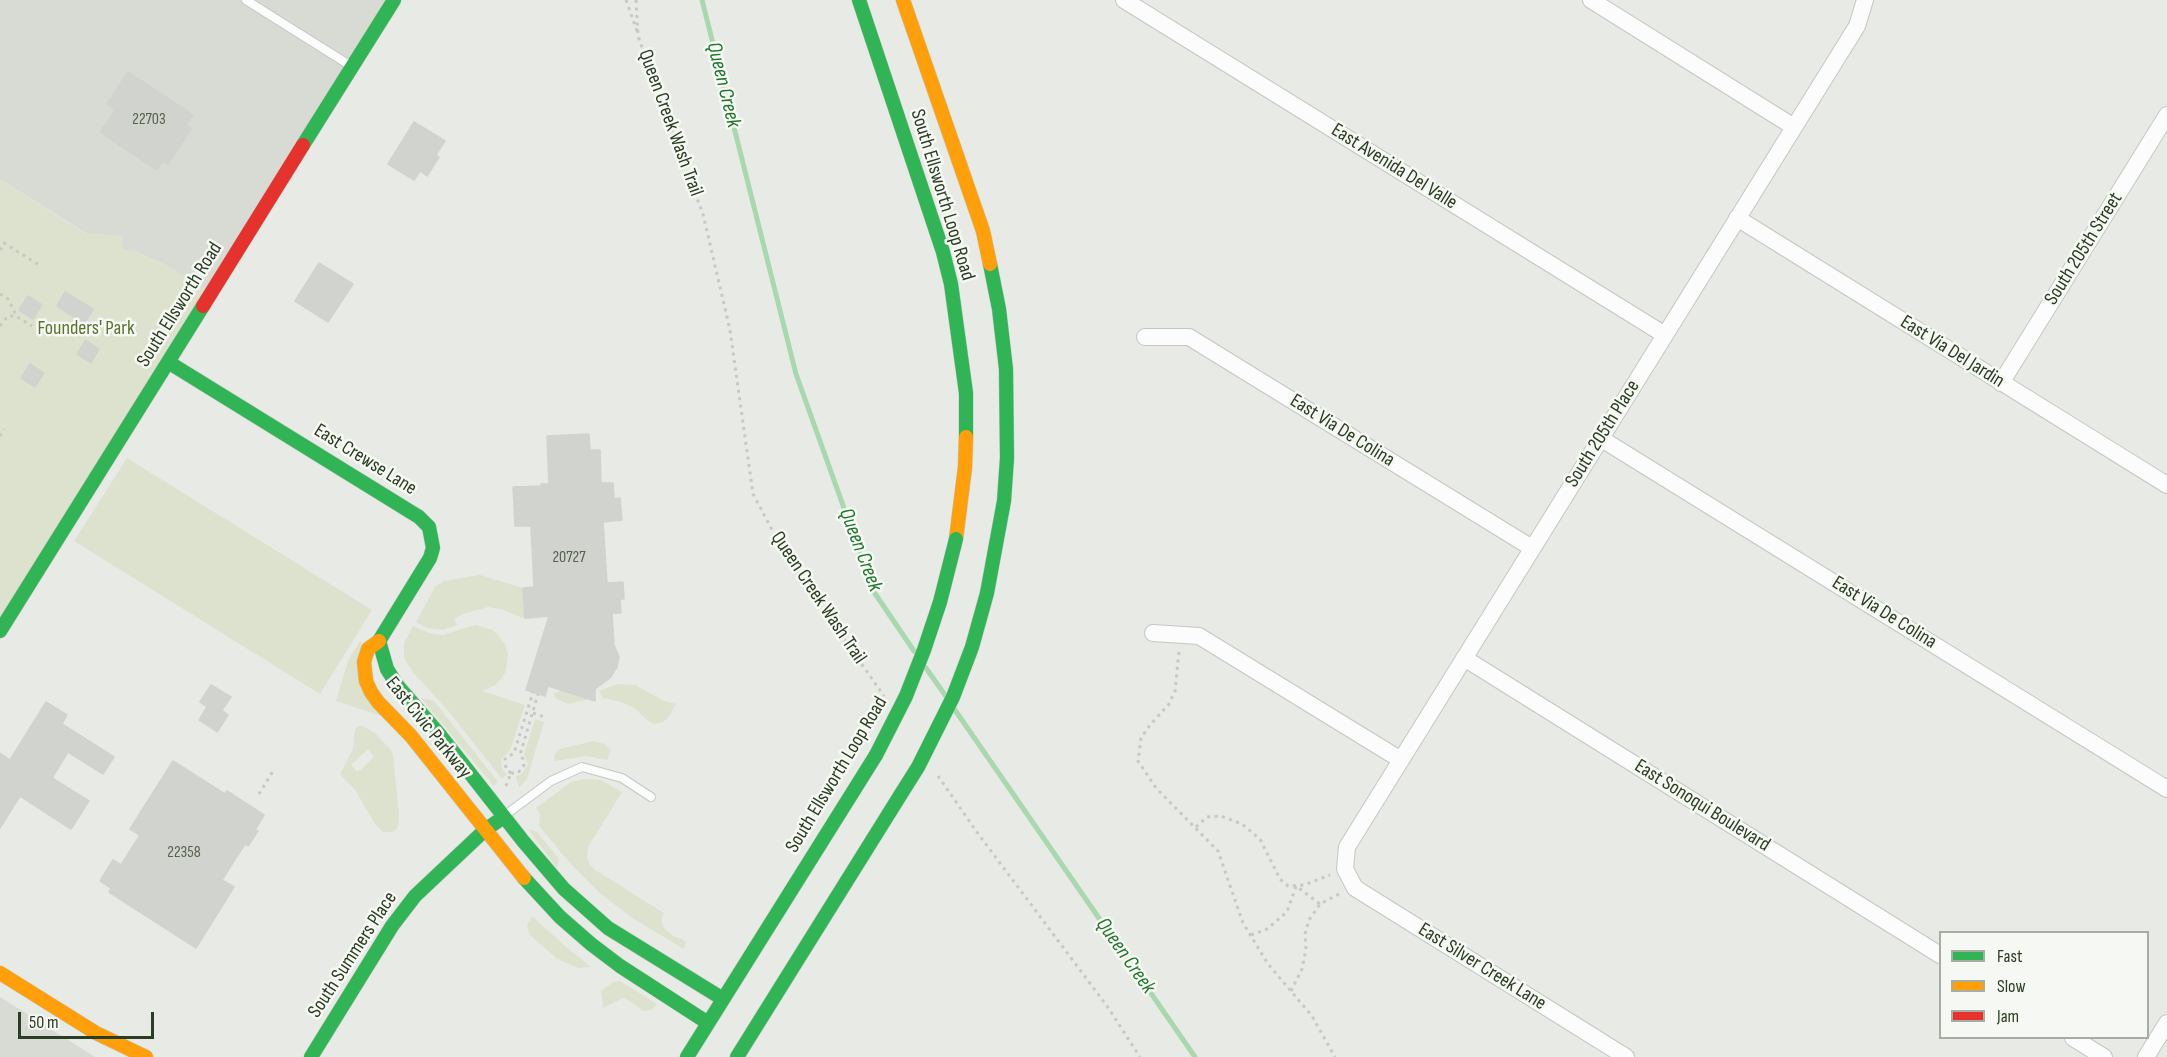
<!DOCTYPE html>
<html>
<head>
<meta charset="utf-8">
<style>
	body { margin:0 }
	#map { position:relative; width:2167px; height:1057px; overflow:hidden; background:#e7eae5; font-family:"Sofia Sans Condensed",sans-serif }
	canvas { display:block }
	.legend { position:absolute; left:1939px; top:931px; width:210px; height:108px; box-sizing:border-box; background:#f6f9f3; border:2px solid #a5aea0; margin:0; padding:8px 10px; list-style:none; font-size:18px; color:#2b3d23 }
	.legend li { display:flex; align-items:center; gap:12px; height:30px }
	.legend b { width:30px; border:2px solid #a5aea0 }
	.scale { position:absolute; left:18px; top:1012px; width:136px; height:27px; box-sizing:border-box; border:3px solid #2b3d23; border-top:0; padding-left:8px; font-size:18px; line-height:21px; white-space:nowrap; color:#2b3d23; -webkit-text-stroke:4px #f6f9f3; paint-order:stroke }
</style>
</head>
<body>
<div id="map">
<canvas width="2167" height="1057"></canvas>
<ul class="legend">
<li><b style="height:8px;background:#30b455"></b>Fast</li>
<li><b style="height:8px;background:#ff9f0a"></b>Slow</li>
<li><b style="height:8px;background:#e5322d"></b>Jam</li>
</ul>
<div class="scale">50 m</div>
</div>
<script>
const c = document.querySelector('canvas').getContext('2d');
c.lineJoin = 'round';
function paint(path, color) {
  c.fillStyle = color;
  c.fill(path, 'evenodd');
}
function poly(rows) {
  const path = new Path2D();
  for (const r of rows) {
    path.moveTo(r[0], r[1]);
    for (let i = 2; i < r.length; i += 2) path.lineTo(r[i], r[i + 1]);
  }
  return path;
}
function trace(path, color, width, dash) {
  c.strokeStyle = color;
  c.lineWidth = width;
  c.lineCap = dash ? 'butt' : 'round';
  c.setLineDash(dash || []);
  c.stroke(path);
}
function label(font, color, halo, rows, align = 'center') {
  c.font = font + ' "Sofia Sans Condensed",sans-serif';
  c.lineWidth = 5;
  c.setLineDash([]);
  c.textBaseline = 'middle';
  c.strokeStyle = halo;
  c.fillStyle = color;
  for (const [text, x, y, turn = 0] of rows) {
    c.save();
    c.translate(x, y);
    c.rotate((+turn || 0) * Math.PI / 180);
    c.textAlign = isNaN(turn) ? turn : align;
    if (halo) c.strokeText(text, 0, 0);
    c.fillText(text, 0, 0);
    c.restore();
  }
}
const built = poly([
	[0,0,394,0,211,293,162,263,134,251,122,250,86,233,0,179],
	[0,997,95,1057,0,1057]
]);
const green = poly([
	[0,179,85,233,123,236,122,250,134,251,162,263,211,293,0,632],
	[127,458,372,610,320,694,74,541],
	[480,575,523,588,525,617,543,618,525,619,504,610,488,607,463,614,454,619,457,625,443,630,427,628,416,622,435,587,444,581],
	[475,625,493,630,505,644,508,653,506,671,501,679,495,685,482,691,525,705,510,750,501,759,502,769,507,774,502,779,450,713,413,672,404,658,404,643,413,626,429,633,443,635],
	[360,641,361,641,381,716,336,701,348,661],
	[617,684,635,685,664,701,676,704,667,719,663,722,654,724,647,720,633,707,618,701,603,698,599,691],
	[561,690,590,699,568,704,557,699,553,694],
	[421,698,434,701,498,782,494,786],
	[535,719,544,722,527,779,519,788,516,776,522,774,526,768,528,764,524,755],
	[358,726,363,726,376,734,391,750,393,755,399,815,398,827,393,832,383,832,375,824,355,790,340,774,353,749,355,730],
	[368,749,374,757,358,772,351,765],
	[594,741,604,744,611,750,607,760,587,756,555,761,554,756,559,749],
	[584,779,601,780,622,792,588,847,587,858,590,864,595,870,664,913,661,920,664,928,673,936,686,941,684,949,634,919,602,895,570,863,539,826,540,814,536,808,571,782],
	[528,829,537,832,559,859,557,868],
	[532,916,564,945,591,967,578,968,557,959,530,935,527,925],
	[620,981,657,1004,651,1010,643,1011,631,1002,623,998,603,1008,601,991,613,982]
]);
const stream = poly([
	[702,0,796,374,874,592,914,651],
	[926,668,945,695],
	[955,710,1195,1057]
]);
const building = poly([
	[128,72,193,115,186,125,191,129,168,164,163,161,157,170,100,132,115,110,107,104,128,72],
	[414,122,445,141,436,155,439,157,427,176,420,171,414,180,388,164,414,122],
	[319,263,353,284,328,322,295,301,319,263],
	[65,292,93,309,84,324,57,306,65,292],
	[28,296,42,305,33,319,19,310,28,296],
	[86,340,99,349,91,363,77,354,86,340],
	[30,364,44,373,35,387,21,378,30,364],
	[589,434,590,450,600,450,601,483,613,483,614,499,620,498,622,520,603,522,607,583,623,582,624,599,620,599,621,613,612,613,614,645,619,657,617,667,610,678,595,689,595,701,548,686,545,696,526,690,549,616,525,618,523,588,534,587,531,526,515,526,513,487,541,486,541,484,549,484,547,436,589,434],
	[211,685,231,697,222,710,228,715,217,732,199,720,207,707,200,702,211,685],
	[46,702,67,715,62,724,114,757,103,774,68,752,52,778,89,801,71,829,20,796,0,828,0,753,10,760,46,702],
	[173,761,225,794,227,791,264,815,255,830,258,831,248,846,245,844,222,880,234,887,196,948,109,892,111,888,100,881,113,860,121,865,140,835,130,829,173,761]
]);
const path = poly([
	[626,0,637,31],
	[636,0,638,36,669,125,703,214,730,330,753,494,786,556,884,696],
	[0,250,4,243,39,265],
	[0,294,8,299,17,317,32,326],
	[0,326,8,316,16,316],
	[0,436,4,429],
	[1179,652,1175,691,1169,704,1150,725,1141,738,1138,761,1156,788,1218,851,1243,923,1268,964,1312,1016,1335,1057],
	[533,713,545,717],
	[511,773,518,773,524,765,523,759,520,755,538,694],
	[511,773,506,769,505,759,514,753,533,692],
	[938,776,979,835,1107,1006,1140,1057],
	[506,786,511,773],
	[259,794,273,771],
	[1196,827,1207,817,1221,816,1242,824,1260,839,1280,879,1288,886,1304,885,1330,875],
	[1251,935,1267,929,1287,912,1296,886,1320,904],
	[1291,991,1302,969,1306,949,1305,934,1309,920,1320,904,1339,894]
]);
const lane = poly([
	[246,0,351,66],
	[504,816,551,781,582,767,622,778,651,797]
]);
const street = poly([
	[1124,0,1665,335],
	[1591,0,1794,127],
	[1737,218,2167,485],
	[1145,337,1189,337,1532,548],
	[2001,383,2167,115],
	[1600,438,2167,789],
	[1153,633,1199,636,1401,760],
	[1464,658,1940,955],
	[2073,1038,2104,1057],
	[1626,1057,1355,888,1345,869,1347,847,1857,26,1865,0],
	[2146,1057,2167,1023]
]);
const fast = poly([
	[859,0,943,252,951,284,966,393,966,437],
	[303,145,394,0],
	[168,362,419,517,429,527,433,548,430,558,379,641],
	[987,593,1004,501,1007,458,1006,369,999,309,990,264],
	[0,631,203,306],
	[379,641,387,669,397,685,440,735,523,841,564,889,608,928,723,999],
	[524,878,560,917,591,944,620,966,708,1023],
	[311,1057,392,926,415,896,485,830,498,821],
	[687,1057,876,755],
	[737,1057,901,794]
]);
const slow = poly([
	[903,0,983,231,990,264],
	[956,539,965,467,966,437],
	[379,641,368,649,364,662,366,681,371,692,378,702,411,736,524,878],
	[0,973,96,1033,146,1057]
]);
const jam = poly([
	[203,306,303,145]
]);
const fastBridge = poly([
	[876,755,906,696,924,650,940,602,956,539],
	[901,794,918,767,953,697,972,647,987,593]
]);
const numberNames = [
	["22703",149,120],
	["20727",569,558],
	["22358",184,853]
];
const streetNames = [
	["Queen Creek Wash Trail",670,123,70],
	["East Avenida Del Valle",1394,167,32],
	["South Ellsworth Loop Road",942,195,73],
	["South 205th Street",2084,249,-58],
	["South Ellsworth Road",180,305,-58],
	["East Via Del Jardin",1952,352,32],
	["East Via De Colina",1342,431,32],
	["South 205th Place",1603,434,-58],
	["East Crewse Lane",365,460,32],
	["Queen Creek Wash Trail",818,598,56],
	["East Via De Colina",1884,613,32],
	["East Civic Parkway",428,728,51],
	["South Ellsworth Loop Road",837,775,-59],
	["East Sonoqui Boulevard",1702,806,32],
	["South Summers Place",353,955,-57],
	["East Silver Creek Lane",1482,967,32]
];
const parkNames = [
	["Founders' Park",86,329]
];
const waterNames = [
	["Queen Creek",723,85,76],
	["Queen Creek",860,550,69],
	["Queen Creek",1125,956,55]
];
paint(built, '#d7dbd3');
paint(green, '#dde2cf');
trace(stream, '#a9d7ae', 5);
paint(building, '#d0d3ce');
trace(building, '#d0d3ce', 1.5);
trace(lane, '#c4c7c2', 10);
trace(street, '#c4c7c2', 18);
trace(fast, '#c4c7c1', 15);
trace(slow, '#c4c7c1', 15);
trace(jam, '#c4c7c1', 15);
trace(path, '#c5cac2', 3, [3, 4.5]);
trace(lane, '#fbfcfb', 8);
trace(street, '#fbfcfb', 16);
trace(fast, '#30b455', 14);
trace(slow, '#ff9f0a', 14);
trace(jam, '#e5322d', 14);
trace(fastBridge, '#c0c6bd', 15, []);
trace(fastBridge, '#30b455', 14);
label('16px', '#55634e', null, numberNames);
label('20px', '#2b3d23', '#f6f9f3', streetNames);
label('20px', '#5a722f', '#f6f9f3', parkNames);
label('italic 21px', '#20762c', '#f6f9f3', waterNames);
</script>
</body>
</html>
